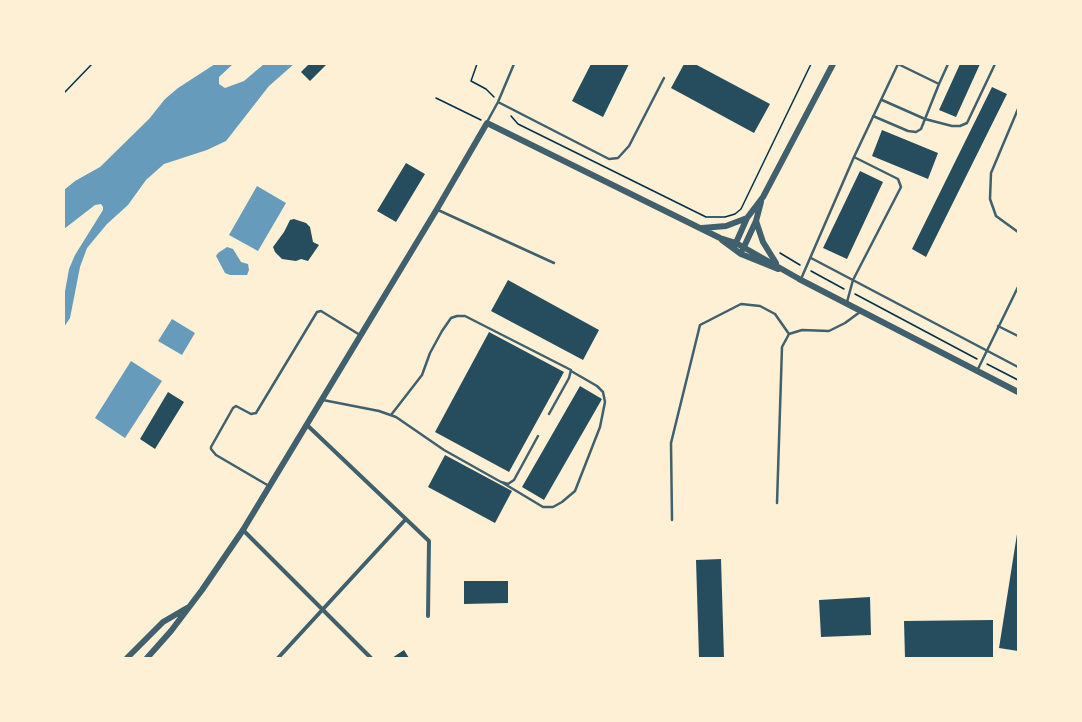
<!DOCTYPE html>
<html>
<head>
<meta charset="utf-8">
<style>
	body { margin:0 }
	#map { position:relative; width:1082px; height:722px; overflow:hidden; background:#fdf0d5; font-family:"Fira Sans Condensed",sans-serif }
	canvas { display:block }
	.frame { position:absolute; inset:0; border:65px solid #fdf0d5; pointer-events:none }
</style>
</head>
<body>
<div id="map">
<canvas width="1082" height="722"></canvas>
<div class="frame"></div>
</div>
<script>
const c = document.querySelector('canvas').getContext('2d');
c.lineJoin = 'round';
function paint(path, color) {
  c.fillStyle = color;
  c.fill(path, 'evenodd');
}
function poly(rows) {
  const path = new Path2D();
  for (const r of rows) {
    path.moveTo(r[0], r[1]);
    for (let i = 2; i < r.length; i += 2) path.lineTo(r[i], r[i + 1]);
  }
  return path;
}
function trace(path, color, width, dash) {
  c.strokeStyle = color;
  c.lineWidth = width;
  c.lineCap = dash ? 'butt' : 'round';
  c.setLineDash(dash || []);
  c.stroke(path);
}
const water = poly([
	[215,64,233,64,219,77,219,84,225,88,244,81,264,64,294,64,269,86,226,141,207,150,164,164,146,180,128,205,107,224,87,248,80,267,70,318,64,327,64,297,69,269,75,255,103,210,103,207,101,204,95,205,64,229,64,190,75,181,100,167,149,119,165,99,178,88],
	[257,186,286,203,258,251,229,235],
	[227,247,233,249,241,262,248,264,249,270,247,275,230,275,225,273,216,256,218,253],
	[172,319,195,333,182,355,158,341],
	[131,361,162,381,125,438,95,418]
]);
const building = poly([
	[309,64,327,64,310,81,301,72],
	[591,64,629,64,603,117,572,101],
	[684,64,695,64,770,104,754,133,671,88],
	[960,64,980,64,956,117,939,110],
	[992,87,1007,94,926,257,912,249],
	[882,130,938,153,928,179,872,156],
	[406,163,425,174,396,222,377,211],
	[860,171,883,182,847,259,823,248],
	[294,219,306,223,310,227,313,242,319,245,308,261,301,259,296,261,282,259,275,252,273,247,284,232,290,220],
	[508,280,599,330,583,360,491,311],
	[489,332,564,372,509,472,435,432],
	[580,386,602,399,544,500,522,487],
	[168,392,184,402,155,449,140,439],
	[445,455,512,491,495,523,428,487],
	[1017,534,1018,534,1018,651,999,648],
	[721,559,724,658,699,658,696,560],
	[464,581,508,581,508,603,464,604],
	[870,597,871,635,821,637,819,600],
	[993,620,993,658,905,658,904,621],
	[404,650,409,658,392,658]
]);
const path = poly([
	[477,64,471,81,486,89,494,97],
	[64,93,92,64],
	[436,98,481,120],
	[511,116,518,124,706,217,725,217,735,214,741,209,811,64],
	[780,253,800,265],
	[811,271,844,289],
	[855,294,977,359],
	[987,364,1018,380]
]);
const service = poly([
	[939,84,948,64],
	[882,100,925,119,952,126,960,126,967,123,995,64],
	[498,102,609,159,618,158,629,146,664,78],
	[1018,109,991,173,990,199,996,216,1018,232],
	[873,116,908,131,916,132,921,129,939,84,898,64],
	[487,122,498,102,514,64],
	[438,210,554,263],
	[811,258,1018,367],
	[801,279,854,157,898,64],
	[847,302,853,280,901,187,898,179,854,157],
	[998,326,1018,336],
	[977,371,1018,287],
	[323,400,379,411,396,417,444,450,501,482,508,484,514,480,538,436],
	[391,415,422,375,430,353,442,331,451,318,457,316,465,316,571,370,569,378,549,414],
	[503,483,543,507,553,507,562,502,575,491,600,427,605,402,603,392,597,386,571,371],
	[269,486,216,455,211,449,211,447,233,408,236,406,251,414,256,413,317,312,321,311,360,335],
	[777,503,782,347,789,334,802,330,829,331,845,323,860,312],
	[672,520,671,443,700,325,741,304,760,306,775,314,789,334]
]);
const minor = poly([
	[307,425,429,541,428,616],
	[243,530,371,658],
	[278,658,405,520]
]);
const tertiary = poly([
	[756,221,763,242,776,263],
	[702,228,726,226,747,218],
	[722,240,741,254,778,269],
	[735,245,747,218,763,197,833,64],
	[743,249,756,221,761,202],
	[799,279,1018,392],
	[127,658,163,622,187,608],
	[147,658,171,631,202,590,243,530,437,209,487,123,720,238,736,243,801,280]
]);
paint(water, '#669bbc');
paint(building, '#264d5e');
trace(path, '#003049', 1.5);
trace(service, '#3f606c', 2.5);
trace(minor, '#3f606c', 4);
trace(tertiary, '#3f606c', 6);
</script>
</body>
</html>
